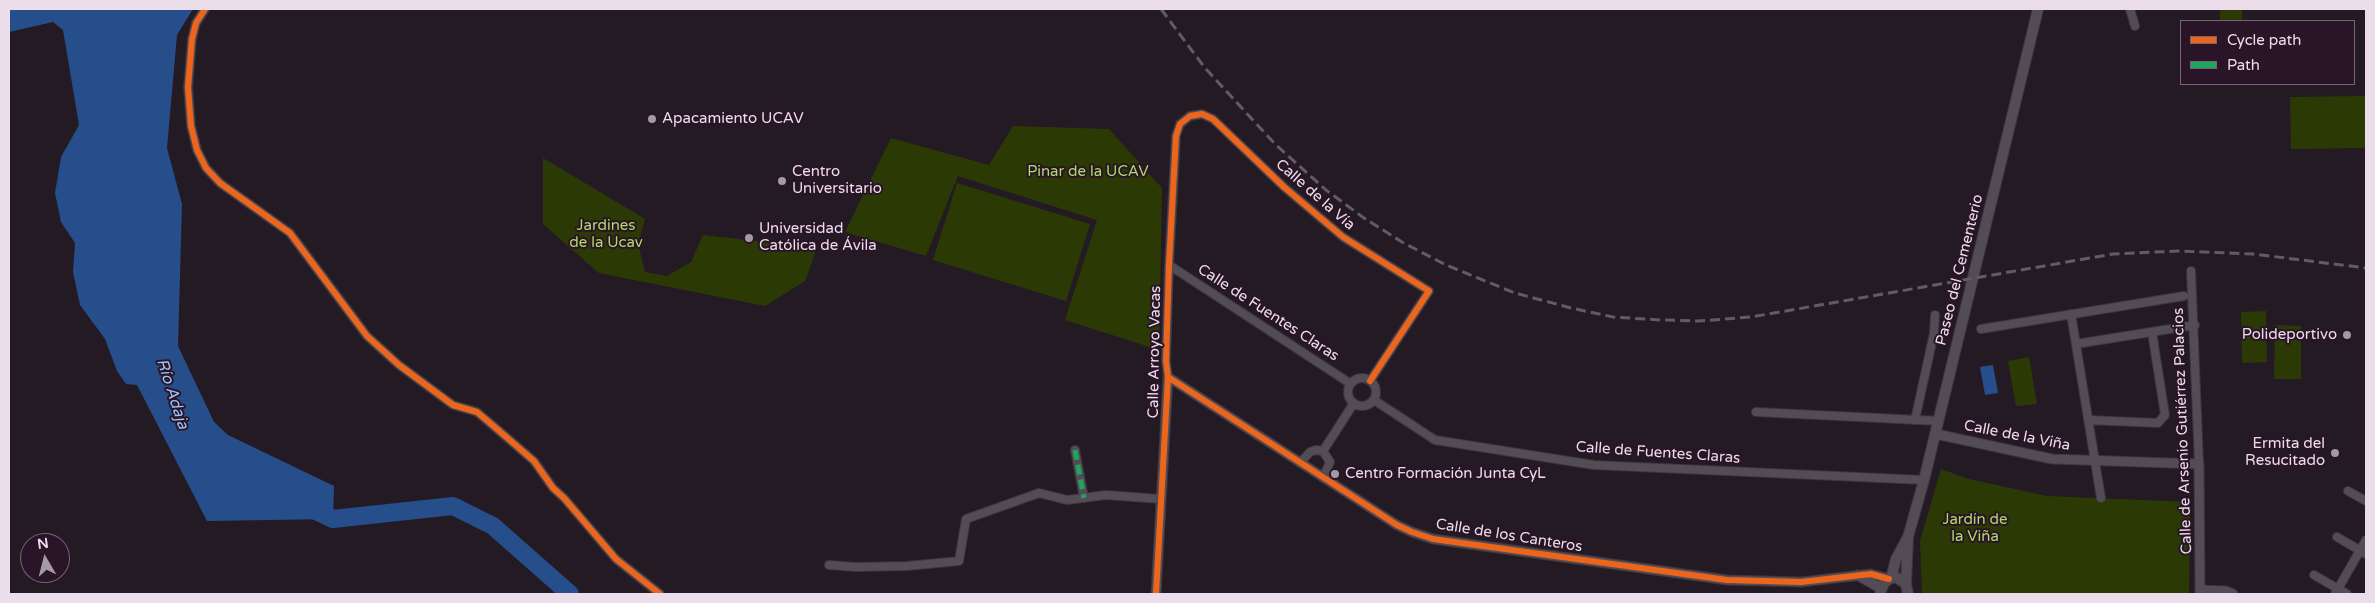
<!DOCTYPE html>
<html>
<head>
<meta charset="utf-8">
<style>
	body { margin:0 }
	#map { position:relative; width:2375px; height:603px; overflow:hidden; background:#241a24; font-family:"Varela Round",sans-serif }
	canvas { display:block }
	.frame { position:absolute; inset:0; border:10px solid #ebdde9; pointer-events:none }
	.legend { position:absolute; left:2180px; top:20px; width:175px; height:65px; box-sizing:border-box; background:#291527; border:1px solid #776575; margin:0; padding:6px 9px; list-style:none; font-size:15px; color:#ebdde9 }
	.legend li { display:flex; align-items:center; gap:10px; height:25px }
	.legend b { width:25px; border:1px solid #776575 }
	.north { position:absolute; left:20px; top:533px; width:50px; height:50px; box-sizing:border-box; background:#291527; border:1px solid #776575; border-radius:50%; rotate:352deg; font-size:14px; font-weight:700; line-height:20px; text-align:center; color:#ebdde9 }
	.north::after { content:''; display:block; margin:auto; width:18px; height:22px; background:#a599a4; clip-path:polygon(50% 0,100% 100%,50% 72%,0 100%) }
</style>
</head>
<body>
<div id="map">
<canvas width="2375" height="603"></canvas>
<div class="frame"></div>
<ul class="legend">
<li><b style="height:6px;background:#eb651d"></b>Cycle path</li>
<li><b style="height:6px;background:#20a55d"></b>Path</li>
</ul>
<div class="north">N</div>
</div>
<script>
const c = document.querySelector('canvas').getContext('2d');
c.lineJoin = 'round';
function paint(path, color) {
  c.fillStyle = color;
  c.fill(path, 'evenodd');
}
function poly(rows) {
  const path = new Path2D();
  for (const r of rows) {
    if (r.length === 3) {
      path.moveTo(r[0] + r[2], r[1]);
      path.arc(r[0], r[1], r[2], 0, 2 * Math.PI);
      continue;
    }
    path.moveTo(r[0], r[1]);
    for (let i = 2; i < r.length; i += 2) path.lineTo(r[i], r[i + 1]);
  }
  return path;
}
function trace(path, color, width, dash) {
  c.strokeStyle = color;
  c.lineWidth = width;
  c.lineCap = dash ? 'butt' : 'round';
  c.setLineDash(dash || []);
  c.stroke(path);
}
function label(font, color, halo, rows, align = 'center') {
  c.font = font + ' "Varela Round",sans-serif';
  c.lineWidth = 4;
  c.setLineDash([]);
  c.textBaseline = 'middle';
  c.strokeStyle = halo;
  c.fillStyle = color;
  for (const [text, x, y, turn = 0] of rows) {
    c.save();
    c.translate(x, y);
    c.rotate((+turn || 0) * Math.PI / 180);
    c.textAlign = isNaN(turn) ? turn : align;
    if (halo) c.strokeText(text, 0, 0);
    c.fillText(text, 0, 0);
    c.restore();
  }
}
const green = poly([
	[2220,9,2242,9,2242,21,2220,21],
	[2366,96,2366,148,2291,149,2290,97],
	[1013,126,1109,129,1162,188,1159,350,1065,320,1097,220,958,176,926,256,845,232,891,138,989,165],
	[543,158,645,219,638,244,645,272,667,276,691,262,703,235,817,248,805,281,765,306,599,273,543,224],
	[957,183,1090,224,1066,301,933,260],
	[2266,311,2267,362,2242,363,2241,312],
	[2275,325,2301,326,2301,379,2274,379],
	[2029,357,2037,404,2016,406,2008,361],
	[1941,469,1969,479,2047,496,2190,502,2189,594,1922,594,1920,541]
]);
const water = poly([
	[9,9,193,9,177,35,167,148,182,204,178,346,214,422,228,435,334,486,333,519,207,521,137,385,126,384,117,371,105,339,80,305,73,272,75,243,61,222,55,193,61,157,79,125,63,30,53,22,9,32],
	[1993,365,1998,393,1985,395,1980,367]
]);
const river = poly([
	[312,509,333,519,453,506,493,526,570,594]
]);
const minor = poly([
	[205,9,196,23,192,39,188,87,191,126,197,150,206,168,220,183,290,233,367,336,399,365,453,405,477,412,497,429,534,461,553,488,564,498,616,559,660,594],
	[2130,9,2135,26],
	[1169,265,1351,384],
	[2191,271,2199,464],
	[2071,314,2101,498],
	[1981,329,2184,296],
	[2076,344,2195,325],
	[1168,377,1166,361,1169,265,1176,136,1180,124,1190,116,1202,114,1213,119,1284,187,1343,237,1429,291,1370,381],
	[1362,392,14],
	[1374,400,1435,440,1594,465,1924,480],
	[1756,412,1939,421],
	[1915,420,1934,333,1935,315],
	[2088,420,2158,423,2165,415,2152,332],
	[1075,450,1084,498],
	[1323,451,1354,403],
	[1300,463,1310,452,1316,450,1323,451,1330,462,1323,478],
	[2348,491,2366,501],
	[2337,537,2366,554],
	[829,565,856,567,907,566,959,561,966,519,1039,493,1067,500,1106,495,1161,499],
	[2314,575,2347,594],
	[2335,594,2366,540]
]);
const tertiary = poly([
	[1936,434,2052,459,2199,464,2200,594],
	[1857,575,1880,588],
	[2200,590,2226,591,2233,594],
	[1156,594,1168,377,1397,525,1412,532,1433,539,1727,580,1801,582,1871,574,1889,579]
]);
const secondary = poly([
	[1891,578,1896,559,1908,537,1924,480,2038,9],
	[1906,584,1908,538],
	[1880,594,1884,583,1889,579,1896,577,1906,584,1908,594]
]);
const rail = poly([
	[1161,9,1205,68,1275,144,1326,190,1364,218,1402,242,1446,265,1515,293,1571,308,1613,317,1661,320,1699,321,1751,317,2113,254,2179,251,2253,254,2366,268]
]);
const quiet = poly([
	[1075,450,1084,498]
]);
const cycleway = poly([
	[205,9,196,23,192,39,188,87,191,126,197,150,206,168,220,183,290,233,367,336,399,365,453,405,477,412,497,429,534,461,553,488,564,498,616,559,660,594],
	[1168,377,1397,525,1412,532,1433,539,1727,580,1801,582,1871,574,1889,579],
	[1156,594,1168,377,1166,361,1169,265,1176,136,1180,124,1190,116,1202,114,1213,119,1284,187,1343,237,1429,291,1370,381]
]);
const markers = [
	[652,119,5,"#a599a4"],
	[782,181,5,"#a599a4"],
	[749,238,5,"#a599a4"],
	[2347,335,5,"#a599a4"],
	[2335,453,5,"#a599a4"],
	[1335,474,5,"#a599a4"]
];
const poiNames = [
	["Apacamiento UCAV",662,119],
	["Centro",792,172],
	["Universitario",792,189],
	["Universidad",759,229],
	["Católica de Ávila",759,246],
	["Polideportivo",2337,335,"right"],
	["Ermita del",2325,444,"right"],
	["Resucitado",2325,461,"right"],
	["Centro Formación Junta CyL",1345,474]
];
const parkNames = [
	["Pinar de la UCAV",1088,172],
	["Jardines",606,226],
	["de la Ucav",606,243],
	["Jardín de",1975,520],
	["la Viña",1975,537]
];
const streetNames = [
	["Calle de la Vía",1315,195,41],
	["Paseo del Cementerio",1960,270,-76],
	["Calle de Fuentes Claras",1268,313,33],
	["Calle Arroyo Vacas",1155,352,-89],
	["Calle de Arsenio Gutiérrez Palacios",2183,431,-92],
	["Calle de la Viña",2017,436,11],
	["Calle de Fuentes Claras",1658,453,4],
	["Calle de los Canteros",1509,536,9]
];
const waterNames = [
	["Río Adaja",172,394,72]
];
paint(green, '#2b3a05');
paint(water, '#264e8a');
trace(river, '#264e8a', 18);
trace(minor, '#3d353d', 10);
trace(tertiary, '#3d353d', 11);
trace(secondary, '#3d353d', 12);
trace(minor, '#544c54', 8);
trace(tertiary, '#544c54', 9);
trace(secondary, '#544c54', 10);
trace(rail, '#635b62', 3, [10, 5]);
trace(quiet, '#20a55d', 5, [10, 5]);
trace(cycleway, '#eb651d', 6);
for (const [x, y, r, color] of markers) {
  const dot = new Path2D();
  dot.arc(x, y, r, 0, 2 * Math.PI);
  c.fillStyle = color;
  c.fill(dot);
  trace(dot, '#291527', 2);
}
label('15px', '#ebdde9', '#291527', poiNames, 'left');
label('15px', '#b0d969', '#291527', parkNames);
label('15px', '#ebdde9', '#291527', streetNames);
label('italic 16px', '#9dc2fa', '#291527', waterNames);
</script>
</body>
</html>
